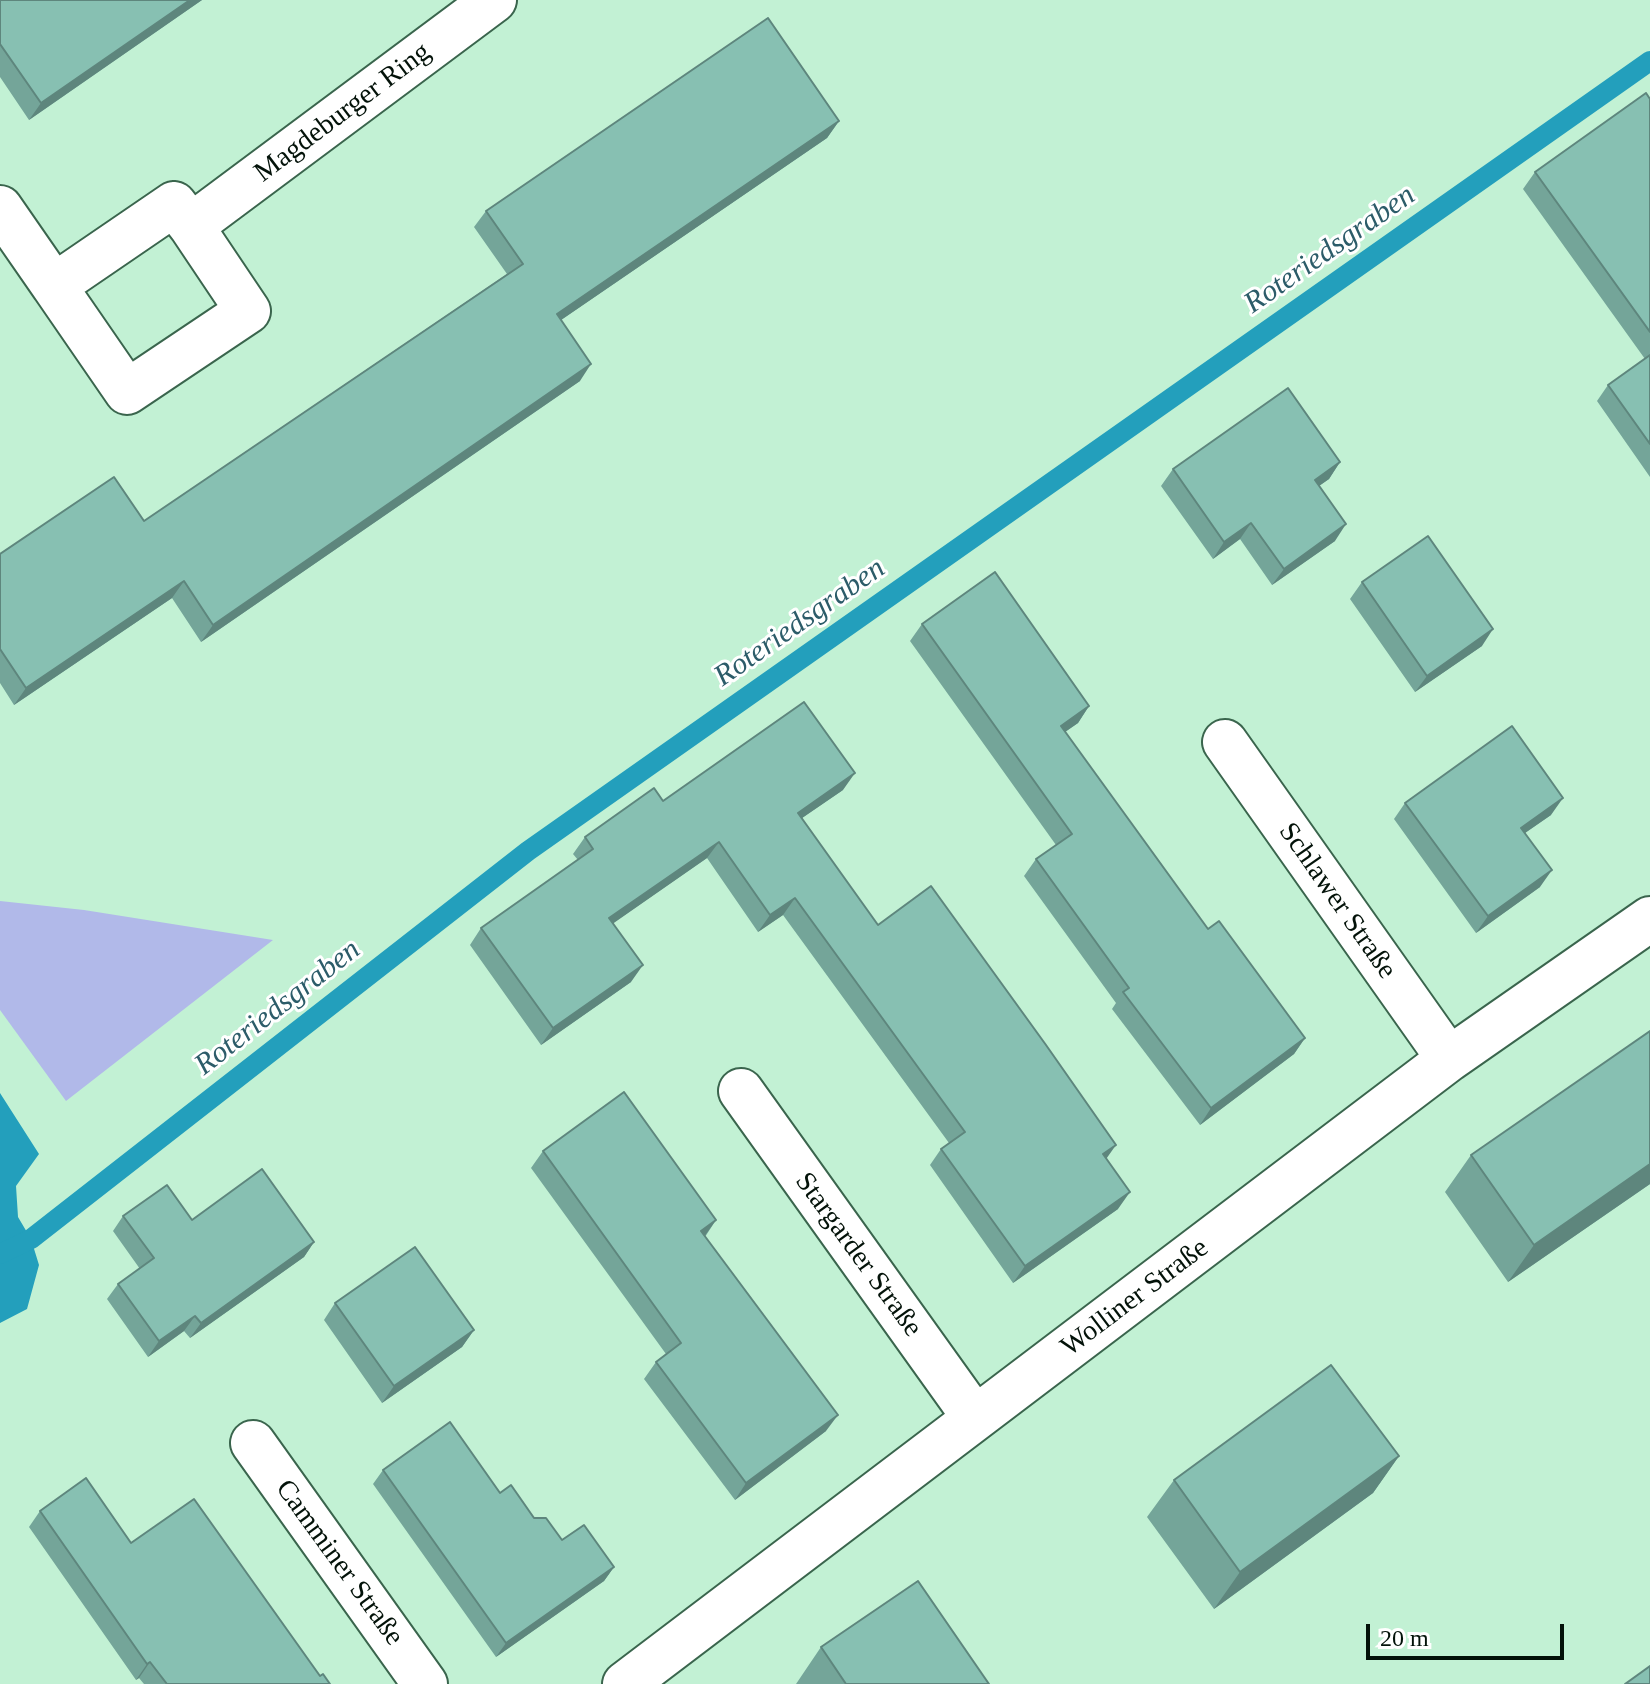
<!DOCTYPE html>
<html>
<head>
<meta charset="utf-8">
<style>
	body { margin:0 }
	#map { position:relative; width:1650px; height:1684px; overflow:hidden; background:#c2f1d4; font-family:Georgia,serif }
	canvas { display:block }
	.scale { position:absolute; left:1366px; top:1624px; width:198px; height:36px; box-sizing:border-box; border:4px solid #031209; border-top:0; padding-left:10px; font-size:24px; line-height:28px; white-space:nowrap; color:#031209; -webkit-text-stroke:6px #fff; paint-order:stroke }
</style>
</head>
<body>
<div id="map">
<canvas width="1650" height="1684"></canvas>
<div class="scale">20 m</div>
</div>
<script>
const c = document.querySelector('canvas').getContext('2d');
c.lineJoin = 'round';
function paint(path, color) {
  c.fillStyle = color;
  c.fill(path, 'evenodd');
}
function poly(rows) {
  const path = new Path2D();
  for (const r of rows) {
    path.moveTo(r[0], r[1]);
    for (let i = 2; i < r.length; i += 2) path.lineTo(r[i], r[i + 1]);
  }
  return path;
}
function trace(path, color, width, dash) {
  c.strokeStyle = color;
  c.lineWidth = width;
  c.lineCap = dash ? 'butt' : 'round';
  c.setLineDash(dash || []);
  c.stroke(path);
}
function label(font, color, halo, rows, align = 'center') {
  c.font = font + ' Georgia,serif';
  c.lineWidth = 6;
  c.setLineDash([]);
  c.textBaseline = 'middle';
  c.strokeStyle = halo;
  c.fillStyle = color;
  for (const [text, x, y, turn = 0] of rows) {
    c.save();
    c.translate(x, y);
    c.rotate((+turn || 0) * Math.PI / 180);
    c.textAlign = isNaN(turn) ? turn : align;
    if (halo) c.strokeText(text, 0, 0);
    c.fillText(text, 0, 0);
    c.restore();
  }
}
const green = poly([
	[0,901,84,910,273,940,66,1101,0,1010]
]);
const water = poly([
	[0,1093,39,1154,16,1186,18,1217,31,1239,39,1265,27,1309,0,1323]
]);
const stream = poly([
	[0,1254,31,1239,528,851,1650,61]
]);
const minor = poly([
	[174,204,191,226,248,311,127,392,54,286,174,204],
	[0,208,54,286],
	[191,226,494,0],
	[1225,742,1449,1059],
	[741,1091,975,1418],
	[253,1443,425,1684],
	[625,1684,1449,1059,1650,919]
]);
const wall = poly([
	[0,0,202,0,29,120,0,77],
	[1650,99,1650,477,1597,401,1608,385,1645,359,1523,189,1535,172],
	[839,121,827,138,561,320,580,381,201,642,172,598,14,705,0,683,0,554,144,521,507,274,474,227,486,211],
	[1340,462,1329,479,1319,486,1335,541,1272,585,1240,539,1213,559,1161,486,1173,469],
	[1362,582,1482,646,1415,692,1350,599],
	[922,624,1089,706,1078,723,1065,732,1208,929,1305,1038,1294,1054,1200,1125,1112,1009,1116,1003,1024,876,1036,859,1056,845,910,641],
	[843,790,802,818,878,925,1106,1159,1118,1209,1013,1283,930,1165,941,1149,949,1143,783,915,758,932,707,858,613,923,631,982,541,1045,470,945,481,928,578,860,573,854,585,837],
	[1405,803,1551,815,1525,833,1540,887,1476,933,1394,819],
	[1650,1031,1650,1184,1508,1282,1445,1192,1471,1155],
	[543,1151,716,1220,705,1237,826,1431,735,1500,644,1379,656,1362,666,1354,531,1168],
	[123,1216,192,1220,314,1242,304,1257,190,1338,184,1331,148,1357,107,1299,118,1284,140,1269,113,1231],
	[335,1303,474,1330,462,1347,382,1403,324,1320],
	[1399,1456,1373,1493,1214,1609,1147,1517,1174,1480],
	[383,1470,534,1518,562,1540,614,1567,604,1581,496,1657,373,1484],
	[40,1511,131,1543,330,1684,144,1684,139,1678,136,1680,29,1527],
	[821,1647,989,1684,796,1684]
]);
const shadedWall = poly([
	[190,0,202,0,29,120,41,103],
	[839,121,827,138,545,331,557,314],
	[591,364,580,381,201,642,213,625],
	[1340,462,1329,479,1303,497,1315,480],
	[1251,523,1240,539,1213,559,1224,542],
	[1346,524,1335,541,1272,585,1284,569],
	[184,581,172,598,14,705,26,688],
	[1493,629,1482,646,1415,692,1427,676],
	[1089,706,1078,723,1049,743,1061,726],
	[855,773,843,790,786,829,798,813],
	[1563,798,1551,815,1509,844,1521,828],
	[719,842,707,858,598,934,609,918],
	[1552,870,1540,887,1476,933,1488,916],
	[795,898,783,915,758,932,770,915],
	[643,965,631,982,541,1045,553,1028],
	[1305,1038,1294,1054,1200,1125,1211,1108],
	[1116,1145,1104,1162,1103,1154],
	[1650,1164,1650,1184,1508,1282,1534,1245],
	[1130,1192,1118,1209,1013,1283,1025,1266],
	[716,1220,704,1237,701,1231],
	[314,1242,304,1257,190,1338,201,1323],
	[195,1316,184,1331,148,1357,159,1341],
	[474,1330,462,1347,382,1403,394,1386],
	[838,1415,826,1431,735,1500,746,1483],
	[1399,1456,1373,1493,1214,1609,1240,1572],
	[614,1567,604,1581,496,1657,506,1643],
	[150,1662,139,1678,136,1680,147,1664]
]);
const building = poly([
	[0,0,190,0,41,103,0,44,0,0],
	[768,18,839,121,557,314,591,364,213,625,184,581,26,688,0,649,0,554,114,477,144,521,523,264,486,211,768,18],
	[1646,93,1650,99,1650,332,1535,172,1646,93],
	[1650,355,1650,444,1608,385,1650,355],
	[1288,388,1340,462,1315,480,1346,524,1284,569,1251,523,1224,542,1173,469,1288,388],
	[1428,536,1493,629,1427,676,1362,582,1428,536],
	[995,572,1089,706,1061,726,1208,929,1219,921,1305,1038,1211,1108,1123,992,1129,988,1036,859,1072,834,922,624,995,572],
	[804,702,855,773,798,813,878,925,931,886,1046,1045,1116,1145,1103,1154,1130,1192,1025,1266,941,1149,965,1132,795,898,770,915,719,842,609,918,643,965,553,1028,481,928,593,849,585,837,654,788,663,801,804,702],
	[1512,726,1563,798,1521,828,1552,870,1488,916,1405,803,1512,726],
	[1650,1031,1650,1164,1534,1245,1471,1155,1650,1031],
	[624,1092,716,1220,701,1231,838,1415,746,1483,656,1362,681,1343,543,1151,624,1092],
	[262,1169,314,1242,201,1323,195,1316,159,1341,118,1284,154,1258,123,1216,167,1185,192,1220,262,1169],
	[415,1247,474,1330,394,1386,335,1303,415,1247],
	[1331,1365,1399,1456,1240,1572,1174,1480,1331,1365],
	[450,1422,500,1493,511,1485,534,1518,546,1518,562,1540,584,1525,614,1567,506,1643,383,1470,450,1422],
	[86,1478,131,1543,194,1499,320,1676,323,1674,330,1684,167,1684,150,1662,147,1664,40,1511,86,1478],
	[918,1581,989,1684,846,1684,821,1647,918,1581],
	[1650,1666,1650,1684,1625,1684,1650,1666]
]);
const streetNames = [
	["Magdeburger Ring",343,113,-37],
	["Schlawer Straße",1337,901,55],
	["Stargarder Straße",858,1255,54],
	["Wolliner Straße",1135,1298,-37],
	["Camminer Straße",339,1563,54]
];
const waterNames = [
	["Roteriedsgraben",1330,250,-35],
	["Roteriedsgraben",800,623,-35],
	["Roteriedsgraben",278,1008,-38]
];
paint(green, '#b1b9e9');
paint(water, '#239fbc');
trace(stream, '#239fbc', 20);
trace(minor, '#3a654d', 48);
trace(minor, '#fff', 44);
paint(wall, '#74a599');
paint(shadedWall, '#5e867d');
paint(building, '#87c0b2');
trace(building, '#5e867d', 2);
label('28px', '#031209', '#fff', streetNames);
label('italic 30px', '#2c5c69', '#fff', waterNames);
</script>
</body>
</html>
